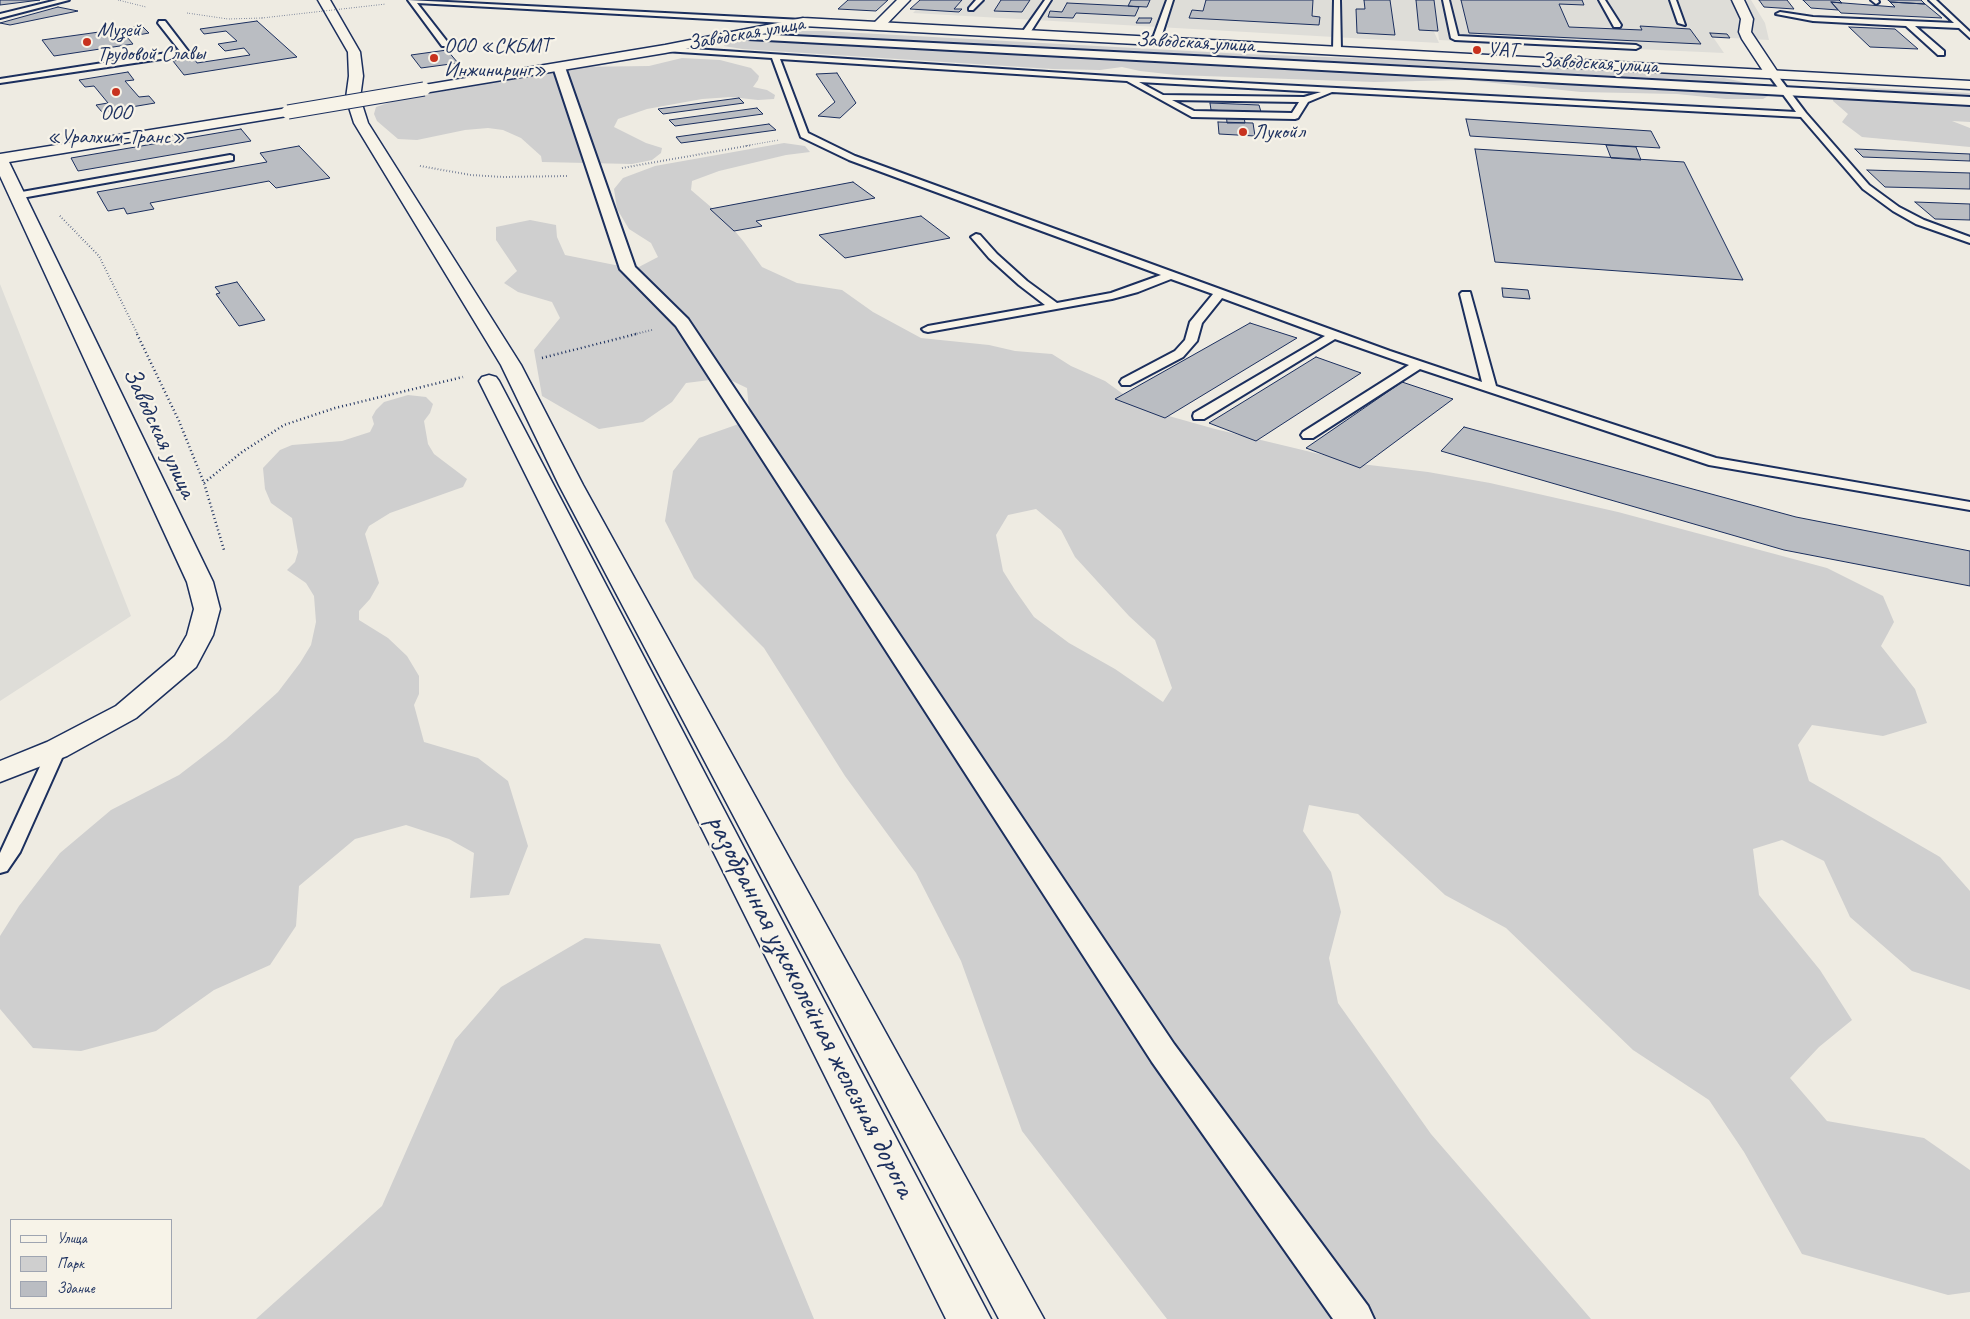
<!DOCTYPE html>
<html>
<head>
<meta charset="utf-8">
<style>
	body { margin:0 }
	#map { position:relative; width:1970px; height:1319px; overflow:hidden; background:#eeebe2; font-family:Caveat,sans-serif }
	canvas { display:block }
	.legend { position:absolute; left:10px; top:1219px; width:162px; height:90px; box-sizing:border-box; background:#f7f3e8; border:1px solid #9fa5b1; margin:0; padding:6px 9px; list-style:none; font-size:15px; color:#1b2f5e }
	.legend li { display:flex; align-items:center; gap:10px; height:25px }
	.legend b { width:25px; border:1px solid #9fa5b1 }
</style>
</head>
<body>
<div id="map">
<canvas width="1970" height="1319"></canvas>
<ul class="legend">
<li><b style="height:6px;background:#f7f3e8"></b>Улица</li>
<li><b style="height:14px;background:#cfcfcf"></b>Парк</li>
<li><b style="height:14px;background:#babdc2"></b>Здание</li>
</ul>
</div>
<script>
const c = document.querySelector('canvas').getContext('2d');
c.lineJoin = 'round';
function paint(path, color) {
  c.fillStyle = color;
  c.fill(path, 'evenodd');
}
function poly(rows) {
  const path = new Path2D();
  for (const r of rows) {
    path.moveTo(r[0], r[1]);
    for (let i = 2; i < r.length; i += 2) path.lineTo(r[i], r[i + 1]);
  }
  return path;
}
function trace(path, color, width, dash) {
  c.strokeStyle = color;
  c.lineWidth = width;
  c.lineCap = dash ? 'butt' : 'round';
  c.setLineDash(dash || []);
  c.stroke(path);
}
function label(font, color, halo, rows, align = 'center') {
  c.font = font + ' Caveat,sans-serif';
  c.lineWidth = 4.5;
  c.setLineDash([]);
  c.textBaseline = 'middle';
  c.strokeStyle = halo;
  c.fillStyle = color;
  for (const [text, x, y, turn = 0] of rows) {
    c.save();
    c.translate(x, y);
    c.rotate((+turn || 0) * Math.PI / 180);
    c.textAlign = isNaN(turn) ? turn : align;
    if (halo) c.strokeText(text, 0, 0);
    c.fillText(text, 0, 0);
    c.restore();
  }
}
const built = poly([
	[925,0,1420,0,1439,43,913,13],
	[1434,0,1751,0,1765,23,1769,40,1713,37,1724,53,1439,40],
	[0,284,131,616,0,701]
]);
const green = poly([
	[783,31,823,31,1244,54,1518,64,1724,78,1753,84,1775,92,1763,99,1726,99,1677,94,1581,92,1466,80,1374,82,1176,75,1140,71,1122,67,1100,70,1053,69,742,49,724,46,728,41],
	[682,58,720,60,751,68,759,76,758,80,753,87,767,90,775,95,774,99,758,100,731,97,702,99,647,109,618,119,614,127,646,143,662,148,661,153,652,160,632,164,542,162,541,156,521,138,503,130,488,128,465,130,417,140,398,139,377,121,374,114,376,107,394,101,488,82,530,76,572,67,649,66],
	[1850,87,1970,93,1970,122,1952,121,1970,128,1970,147,1862,137,1842,122,1848,114,1833,101,1834,90],
	[784,143,805,146,810,152,786,155,719,171,692,181,691,190,725,219,744,242,762,267,797,283,842,290,873,312,921,338,989,345,1015,351,1052,354,1071,366,1105,381,1144,409,1215,429,1361,464,1428,472,1490,483,1618,512,1827,568,1883,596,1894,622,1881,646,1915,689,1927,723,1883,736,1812,725,1798,745,1809,781,1940,857,1970,891,1970,990,1912,971,1850,917,1824,861,1782,840,1753,849,1759,895,1820,970,1852,1020,1819,1047,1790,1078,1827,1121,1924,1138,1970,1170,1970,1292,1948,1295,1802,1254,1744,1152,1709,1100,1633,1050,1506,928,1445,895,1358,814,1309,805,1303,831,1331,872,1341,912,1329,958,1338,1003,1431,1134,1591,1319,1167,1319,1022,1131,961,961,916,873,845,776,764,648,694,578,665,521,673,471,699,438,750,420,747,388,726,378,686,383,672,402,643,422,599,429,542,396,534,350,560,318,552,302,518,292,504,283,517,271,496,240,496,227,530,220,556,225,557,237,565,255,635,269,658,257,651,243,629,229,617,209,614,189,623,178,655,166],
	[1036,509,1061,530,1075,557,1129,616,1155,640,1172,688,1163,702,1115,669,1069,643,1034,617,1015,590,1003,571,996,535,1008,515],
	[408,395,426,397,433,404,430,413,424,421,428,444,434,454,467,479,463,487,390,513,369,526,365,534,379,583,370,599,359,611,359,620,388,638,407,656,419,676,419,694,414,705,424,742,478,758,508,781,528,846,509,895,470,898,474,853,449,839,406,825,355,839,299,886,296,926,270,965,214,990,156,1031,81,1051,33,1048,0,1009,0,936,19,906,60,853,111,810,179,775,226,739,278,692,300,663,311,645,316,622,314,596,306,583,287,570,295,562,298,552,292,518,271,503,265,489,263,468,280,450,292,445,342,441,370,432,374,424,372,417,376,410,384,402],
	[585,938,660,944,814,1319,256,1319,382,1206,455,1040,501,987]
]);
const building = poly([
	[0,0,40,0,0,5,0,0],
	[848,0,888,0,876,11,838,9,848,0],
	[920,0,962,0,954,9,962,9,959,12,910,9,920,0],
	[1001,0,1030,0,1022,12,994,11,1001,0],
	[1131,0,1150,0,1147,7,1128,6,1131,0],
	[1206,0,1313,0,1312,16,1320,17,1319,25,1189,18,1192,10,1203,11,1206,0],
	[1364,0,1390,0,1395,35,1357,33,1356,9,1365,9,1364,0],
	[1416,0,1434,0,1438,31,1419,30,1416,0],
	[1461,0,1582,0,1584,5,1559,4,1569,27,1642,30,1640,26,1690,29,1701,44,1469,33,1461,0],
	[1759,0,1787,0,1794,9,1764,7,1759,0],
	[1803,0,1839,0,1842,3,1831,2,1838,10,1811,8,1803,0],
	[1888,0,1921,0,1925,4,1890,2,1888,0],
	[1831,2,1895,7,1890,2,1925,4,1942,18,1841,13,1831,2],
	[1067,3,1128,6,1139,7,1135,16,1076,13,1073,18,1048,17,1050,11,1062,12,1067,3],
	[58,7,78,11,10,25,0,23,58,7],
	[1139,18,1152,18,1150,23,1136,23,1139,18],
	[257,21,297,57,184,75,173,61,194,58,197,63,250,55,244,48,225,51,218,44,237,41,226,31,204,34,200,29,257,21],
	[142,26,149,33,127,37,133,44,54,56,42,40,142,26],
	[1849,27,1895,29,1918,49,1870,47,1849,27],
	[1710,33,1727,34,1730,38,1712,37,1710,33],
	[447,50,458,63,421,68,411,55,447,50],
	[128,72,134,80,125,81,139,97,149,96,155,103,102,112,96,105,108,103,94,86,85,87,79,80,128,72],
	[837,73,856,103,840,118,818,116,835,102,816,74,837,73],
	[739,98,744,103,663,114,658,109,739,98],
	[1210,103,1259,105,1261,112,1243,111,1245,123,1227,123,1226,111,1211,110,1210,103],
	[757,108,763,114,675,126,669,120,757,108],
	[1466,119,1651,131,1660,148,1470,136,1466,119],
	[1218,122,1253,123,1255,136,1219,134,1218,122],
	[769,124,776,130,681,143,676,137,769,124],
	[241,129,251,141,78,171,71,158,241,129],
	[1606,145,1636,147,1641,160,1611,158,1606,145],
	[299,146,330,178,276,188,269,181,150,203,154,209,127,214,124,208,108,211,97,192,267,162,260,153,299,146],
	[1475,149,1684,162,1743,280,1495,262,1475,149],
	[1855,149,1970,154,1970,161,1863,157,1855,149],
	[1867,170,1970,173,1970,189,1885,187,1867,170],
	[853,182,875,198,756,221,762,226,734,231,710,209,853,182],
	[1915,202,1970,204,1970,220,1935,219,1915,202],
	[921,216,950,238,845,258,819,235,921,216],
	[237,282,265,320,239,326,216,294,220,293,215,287,237,282],
	[1502,288,1528,290,1530,299,1503,297,1502,288],
	[1250,323,1297,338,1165,418,1115,399,1250,323],
	[1316,357,1361,373,1256,441,1209,423,1316,357],
	[1402,382,1453,399,1360,468,1306,448,1402,382],
	[1464,427,1796,517,1970,551,1970,586,1784,550,1441,451,1464,427]
]);
const pathFar2 = poly([
	[118,0,146,7],
	[187,13,228,19,262,18],
	[745,146,779,140]
]);
const pathFar1 = poly([
	[420,166,471,175,503,177,567,176],
	[622,168,752,145],
	[60,216,99,256,138,335],
	[631,335,652,330]
]);
const path = poly([
	[137,334,179,421,204,483,224,550],
	[542,358,636,334],
	[204,483,242,452,284,425,335,408,463,377]
]);
const service = poly([
	[57,0,69,0,0,18,0,14,57,0],
	[408,0,803,20,807,22,803,24,417,3,449,44,445,46,442,46,408,0],
	[976,0,983,0,973,10,969,10,969,8,976,0],
	[1045,0,1051,0,1028,36,1022,36,1021,34,1045,0],
	[1167,0,1173,0,1160,41,1153,43,1152,41,1167,0],
	[1334,0,1340,0,1341,50,1337,52,1333,50,1334,0],
	[1443,0,1449,0,1458,36,1636,45,1640,47,1636,49,1455,40,1451,38,1443,0],
	[1599,0,1605,0,1621,25,1620,27,1614,27,1599,0],
	[1670,0,1676,0,1685,25,1678,23,1670,0],
	[1871,0,1878,0,1879,2,1876,4,1871,0],
	[1929,0,1936,0,1970,32,1970,38,1959,28,1915,26,1944,51,1944,55,1938,55,1906,26,1813,21,1776,14,1780,12,1813,17,1954,23,1929,0],
	[159,21,165,21,188,51,188,55,0,83,0,79,180,51,158,23,159,21],
	[662,47,1126,77,1796,112,1768,74,1775,72,1806,113,1869,185,1899,207,1924,220,1970,237,1970,243,1916,224,1893,211,1863,189,1801,117,1332,92,1308,102,1298,118,1295,119,1192,117,1127,81,780,59,808,133,855,156,1390,351,1482,382,1460,294,1462,292,1470,292,1496,386,1716,458,1970,502,1970,510,1709,465,1420,369,1313,438,1303,438,1301,435,1303,432,1409,365,1335,339,1204,419,1194,419,1193,416,1194,413,1325,336,1222,298,1202,323,1197,341,1183,357,1130,385,1122,385,1120,382,1122,379,1175,351,1185,340,1190,322,1213,294,1171,279,1138,292,1112,299,928,332,924,331,922,329,928,326,1045,305,1019,285,989,258,971,237,976,234,980,235,997,254,1027,281,1057,303,1111,293,1161,275,849,160,801,137,772,58,665,51,662,51,662,47],
	[1139,82,1321,92,1304,97,1163,95,1139,82],
	[1172,100,1299,102,1292,113,1194,111,1172,100],
	[230,155,233,156,233,160,16,199,11,196,16,193,230,155],
	[57,743,63,745,66,749,20,852,7,871,0,873,0,853,48,749,51,745,57,743]
]);
const pedestrian = poly([
	[733,33,1334,63,1970,97,1970,105,729,38,728,36,729,34,733,33],
	[559,64,565,67,635,267,688,319,1174,1044,1368,1306,1374,1319,1333,1319,1152,1062,676,326,620,269,553,67,559,64]
]);
const minor = poly([
	[318,0,330,0,360,52,363,76,360,98,368,123,521,365,583,485,1044,1319,999,1319,559,485,501,365,354,123,346,98,349,76,348,52,318,0],
	[897,0,910,0,882,29,874,29,872,26,874,23,897,0],
	[1732,0,1744,0,1753,19,1751,32,1779,74,1777,77,1767,77,1742,39,1739,32,1741,19,1732,0],
	[489,375,496,377,499,381,991,1319,946,1319,479,381,482,377,489,375]
]);
const secondary = poly([
	[803,18,1970,81,1970,89,803,26,665,53,424,93,417,89,424,85,665,45,803,18],
	[288,108,293,109,295,112,293,115,9,162,213,582,220,609,213,635,196,667,136,718,67,756,0,782,0,761,47,742,116,706,175,656,187,635,194,609,187,582,0,176,0,154,288,108]
]);
const pathBridge = poly([
	[262,18,386,4]
]);
const secondaryBridge = poly([
	[288,112,424,89]
]);
const markers = [
	[87,42,5,"#c8321e"],
	[1477,50,5,"#c8321e"],
	[434,58,5,"#c8321e"],
	[116,92,5,"#c8321e"],
	[1243,132,5,"#c8321e"]
];
const farPoinames = [
	["Музей",97,30],
	["Трудовой Славы",97,54],
	["ООО «СКБМТ",444,46],
	["Инжиниринг»",444,70],
	["УАТ",1487,50],
	["ООО",116,113,"center"],
	["«Уралхим-Транс»",116,137,"center"],
	["Лукойл",1253,132]
];
const farStreetnames = [
	["Заводская улица",746,34,-10],
	["Заводская улица",1195,43,3],
	["Заводская улица",1599,64,3]
];
const streetNames = [
	["Заводская улица",159,433,65]
];
const nearStreetnames = [
	["разобранная узкоколейная железная дорога",810,1006,63]
];
paint(built, '#deddd8');
paint(green, '#cfcfcf');
paint(building, '#babdc2');
trace(building, '#1b2f5e', 1);
trace(service, '#1b2f5e', 4);
trace(pedestrian, '#1b2f5e', 4);
trace(minor, '#1b2f5e', 3);
trace(secondary, '#1b2f5e', 3);
trace(pathFar2, '#1b2f5e', 1, [0.5, 2]);
trace(pathFar1, '#1b2f5e', 2, [0.5, 2.5]);
trace(path, '#1b2f5e', 2.5, [1, 3]);
paint(service, '#f7f3e8');
paint(pedestrian, '#f7f3e8');
paint(minor, '#f7f3e8');
paint(secondary, '#f7f3e8');
trace(secondaryBridge, '#1b2f5e', 15, []);
trace(pathBridge, '#1b2f5e', 1, [0.5, 2]);
trace(secondaryBridge, '#f7f3e8', 13);
for (const [x, y, r, color] of markers) {
  const dot = new Path2D();
  dot.arc(x, y, r, 0, 2 * Math.PI);
  c.fillStyle = color;
  c.fill(dot);
  trace(dot, '#f7f3e8', 2);
}
label('21px', '#1b2f5e', '#f7f3e8', farPoinames, 'left');
label('21px', '#1b2f5e', '#f7f3e8', farStreetnames);
label('25px', '#1b2f5e', '#f7f3e8', streetNames);
label('30px', '#1b2f5e', '#f7f3e8', nearStreetnames);
</script>
</body>
</html>
